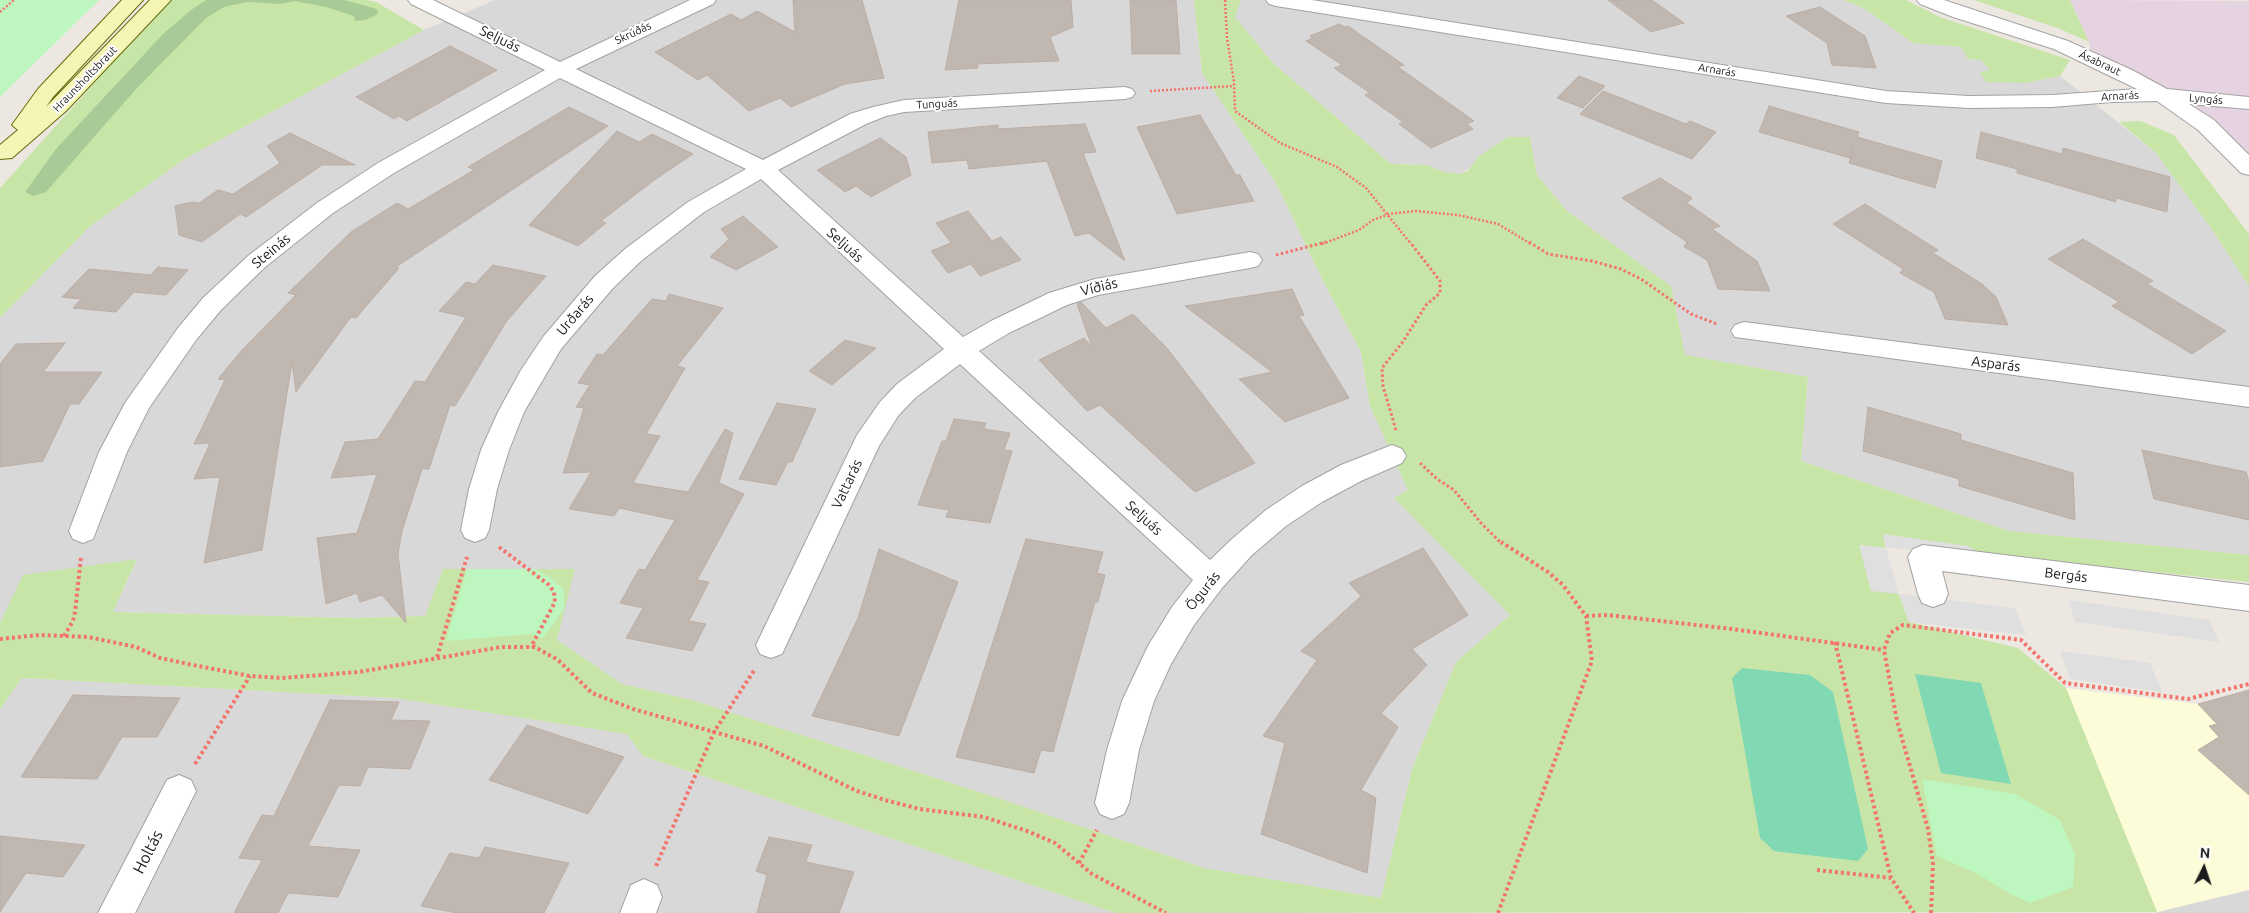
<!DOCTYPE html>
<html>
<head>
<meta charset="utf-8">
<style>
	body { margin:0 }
	#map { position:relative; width:2249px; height:913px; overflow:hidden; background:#ece8e1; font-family:Ubuntu,sans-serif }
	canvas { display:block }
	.north { position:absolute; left:2179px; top:843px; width:50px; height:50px; -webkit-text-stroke:4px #fff; paint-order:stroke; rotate:4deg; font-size:14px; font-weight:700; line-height:20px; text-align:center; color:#1b1b1b }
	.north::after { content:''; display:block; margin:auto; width:18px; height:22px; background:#1b1b1b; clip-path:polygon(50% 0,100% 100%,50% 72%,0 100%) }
</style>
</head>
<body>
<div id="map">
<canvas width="2249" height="913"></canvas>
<div class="north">N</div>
</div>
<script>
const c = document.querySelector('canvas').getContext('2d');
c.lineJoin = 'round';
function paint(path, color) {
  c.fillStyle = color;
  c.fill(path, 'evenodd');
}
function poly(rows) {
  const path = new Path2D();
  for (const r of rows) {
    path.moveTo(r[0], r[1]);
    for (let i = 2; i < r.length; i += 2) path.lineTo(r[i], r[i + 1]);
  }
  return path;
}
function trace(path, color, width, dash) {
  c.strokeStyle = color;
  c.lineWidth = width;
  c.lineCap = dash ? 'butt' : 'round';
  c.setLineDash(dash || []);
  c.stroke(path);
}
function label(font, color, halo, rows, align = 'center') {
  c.font = font + ' Ubuntu,sans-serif';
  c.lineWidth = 4;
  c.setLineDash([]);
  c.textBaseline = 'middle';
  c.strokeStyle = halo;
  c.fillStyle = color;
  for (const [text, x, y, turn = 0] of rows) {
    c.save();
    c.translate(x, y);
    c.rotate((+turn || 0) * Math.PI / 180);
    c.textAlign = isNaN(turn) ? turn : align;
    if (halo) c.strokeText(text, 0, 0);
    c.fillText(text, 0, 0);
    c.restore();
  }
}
const residential = poly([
	[495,0,1194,0,1202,73,1276,183,1323,281,1361,352,1370,406,1408,490,1394,498,1510,615,1456,662,1412,769,1381,898,1204,868,998,798,692,700,622,684,557,640,574,569,443,569,426,616,356,618,113,612,137,560,0,623,0,318,89,227,186,158,424,30],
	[1241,0,1844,0,1865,9,1913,43,1961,47,1968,59,1981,60,1991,70,2025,83,2060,76,2155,152,2211,228,2249,286,2249,555,2009,531,1801,461,1808,377,1684,355,1671,286,1567,211,1537,175,1530,137,1478,157,1473,167,1459,174,1444,172,1427,165,1391,164,1273,63,1235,17],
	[22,678,394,698,628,734,643,756,1116,913,0,913,0,709],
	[2249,890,2249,913,2155,913,2222,895]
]);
const industrial = poly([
	[2070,0,2249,1,2249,175,2203,126,2093,61,2089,42]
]);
const education = poly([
	[2066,688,2198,704,2249,690,2249,890,2157,912]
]);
const grass = poly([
	[169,0,367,0,376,2,424,30,186,158,89,227,0,318,0,188],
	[1194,0,1241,0,1235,17,1273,63,1391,164,1427,165,1444,172,1459,174,1468,171,1478,157,1508,137,1530,137,1537,175,1567,211,1671,286,1685,355,1808,377,1801,461,2009,531,2249,555,2249,582,1982,554,1883,534,1886,548,1859,545,1899,594,1909,622,2018,648,2066,688,2157,912,1116,913,643,756,627,734,394,698,22,678,0,709,0,623,23,575,137,559,113,612,356,618,425,616,443,569,575,569,557,640,622,684,692,700,998,798,1204,868,1381,898,1412,769,1456,662,1510,615,1394,498,1408,490,1370,406,1361,352,1323,281,1276,183,1202,73],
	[1844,0,1906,0,1940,17,2070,60,2060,76,2025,83,1986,82,1980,72,1990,70,1981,60,1968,59,1961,47,1913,43,1865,9],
	[1974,0,2070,0,2089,42,2060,29],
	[2140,121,2174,135,2249,234,2249,286,2211,228,2155,152,2119,122]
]);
const forest = poly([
	[206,0,344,0,377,9,378,14,365,20,355,21,354,16,326,7,295,1,281,4,247,2,224,7,206,18,136,89,46,192,33,196,25,192,56,149,164,33,191,10]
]);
const park = poly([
	[0,0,99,0,0,97],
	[467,569,535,569,551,578,564,590,564,609,542,639,532,634,446,641],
	[1922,779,2015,794,2060,820,2075,854,2073,887,2030,903,2012,895,1976,873,1937,856]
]);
const pitch = poly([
	[1742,668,1810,675,1833,692,1868,849,1858,861,1774,851,1760,838,1732,678],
	[1915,674,1981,683,2011,784,1941,773]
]);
const parking = poly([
	[1883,534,1968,546,1982,554,1886,548,1899,594,2015,608,2026,635,1909,622,1899,594,1871,591,1859,545,1886,548],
	[2068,600,2209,620,2219,642,2075,622],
	[2060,651,2150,663,2162,692,2070,679]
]);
const building = poly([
	[793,0,862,0,884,78,845,84,791,107,780,98,749,111,707,75,698,80,655,52,731,14,741,20,757,11,795,32,793,0],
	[959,0,1071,0,1073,27,1050,37,1059,61,977,64,978,68,945,70,959,0],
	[1130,0,1176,0,1180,54,1132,54,1130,0],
	[1608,0,1652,0,1684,23,1651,32,1608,0],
	[1820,7,1865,36,1876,68,1832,65,1827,43,1786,16,1820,7],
	[1339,24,1345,27,1348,26,1404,65,1398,67,1474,121,1467,124,1473,129,1431,148,1399,124,1403,122,1365,95,1370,93,1334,68,1342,65,1306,41,1313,38,1310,36,1339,24],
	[450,46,497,70,407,121,399,116,394,119,356,97,450,46],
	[1579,76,1605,86,1583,108,1557,98,1579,76],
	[1603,91,1686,124,1690,121,1716,132,1692,159,1580,114,1603,91],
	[1769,106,1859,132,1857,137,1942,161,1935,188,1849,163,1853,149,1850,158,1759,132,1769,106],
	[569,107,608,126,396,267,399,268,356,318,351,317,296,392,292,362,262,550,204,563,220,477,194,479,210,443,194,444,225,380,218,379,242,350,296,295,288,293,351,232,397,203,408,209,474,170,468,167,569,107],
	[1200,115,1236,175,1240,175,1254,201,1177,214,1137,127,1200,115],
	[1085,124,1096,152,1083,153,1125,261,1089,233,1075,236,1047,161,969,169,967,160,932,163,928,132,998,125,998,129,1085,124],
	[617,131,639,142,652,134,693,154,653,181,601,221,606,223,578,246,529,225,617,131],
	[1981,132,2062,154,2063,148,2170,177,2167,212,2116,198,2116,202,2017,173,2017,169,1976,158,1981,132],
	[290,133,355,165,322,165,246,217,240,214,202,242,179,235,175,206,192,202,199,203,218,190,233,194,280,163,267,146,290,133],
	[880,138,906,157,911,175,871,197,856,186,845,192,817,170,880,138],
	[1660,178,1692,198,1687,203,1720,226,1712,229,1757,261,1770,291,1718,289,1707,260,1684,247,1687,242,1622,198,1660,178],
	[1865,204,1938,250,1933,253,1982,284,1996,297,2008,325,1945,319,1934,292,1900,273,1903,269,1833,224,1865,204],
	[968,211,992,241,1001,237,1021,260,980,276,971,264,948,273,931,251,951,243,936,223,968,211],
	[743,216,778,247,736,270,710,257,729,239,721,229,743,216],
	[2083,239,2153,281,2147,284,2226,331,2192,354,2112,306,2119,302,2048,259,2083,239],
	[493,265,546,276,506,322,455,406,450,405,429,469,422,469,402,531,398,554,406,623,382,595,360,602,357,593,326,604,317,538,357,533,377,474,331,478,345,442,378,439,415,381,425,382,466,317,439,311,466,282,475,284,493,265],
	[158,267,188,270,166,295,134,292,116,312,73,308,81,299,62,297,89,269,151,275,158,267],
	[1292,289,1304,315,1299,316,1349,398,1285,422,1239,379,1272,372,1185,306,1292,289],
	[669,294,723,308,677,366,685,368,646,434,660,436,633,483,688,492,725,429,733,433,719,483,744,494,697,580,709,582,689,621,706,624,692,651,626,638,643,608,620,603,639,569,645,570,675,520,619,508,614,516,569,509,591,472,563,473,584,408,576,407,590,385,578,383,597,354,603,355,652,299,666,301,669,294],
	[1081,302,1106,328,1133,314,1167,348,1255,463,1195,492,1100,405,1087,411,1039,360,1084,338,1092,347,1077,304,1081,302],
	[845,340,876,348,832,385,809,371,845,340],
	[65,343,43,372,102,372,79,404,70,404,43,461,0,467,0,364,16,344,65,343],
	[777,403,816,409,792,462,788,462,776,485,739,479,777,403],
	[1868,407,1961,434,1961,440,2073,473,2075,520,1959,486,1959,479,1863,451,1868,407],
	[954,419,986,423,984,429,1010,433,1004,450,1012,451,990,523,946,517,949,510,918,505,942,441,946,441,954,419],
	[2142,450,2246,472,2249,482,2249,520,2154,499,2142,450],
	[1026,539,1103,552,1097,573,1105,575,1098,602,1095,602,1053,752,1041,750,1034,773,956,757,1026,539],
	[1423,548,1468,615,1412,649,1427,665,1381,713,1398,727,1361,790,1376,798,1367,873,1261,834,1285,743,1263,736,1317,660,1301,651,1361,596,1349,583,1423,548],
	[879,549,958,582,899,736,812,716,858,618,879,549],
	[2249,690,2249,795,2198,750,2219,737,2209,726,2217,724,2198,704,2249,690],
	[73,695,180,698,157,737,122,737,97,779,21,777,73,695],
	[330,700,399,702,391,720,430,721,410,769,368,767,360,786,339,785,308,846,360,850,338,897,288,893,278,913,234,913,262,860,239,858,262,815,274,816,330,700],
	[527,725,624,757,588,814,489,780,527,725],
	[0,836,85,845,63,877,26,873,0,912,0,836],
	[769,837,812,845,806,862,854,872,839,913,757,913,767,875,756,871,769,837],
	[485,847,569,863,544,913,457,913,421,906,450,853,479,858,485,847]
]);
const pathFar2 = poly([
	[1225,0,1227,38,1234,82,1235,111,1280,143,1337,167,1366,188,1411,244],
	[0,12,14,0],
	[1150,91,1234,86],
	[1322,244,1359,230,1373,220,1389,214,1415,211,1458,215,1498,224,1531,244]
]);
const pathFar1 = poly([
	[1529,242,1548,254,1592,261,1621,269,1641,279,1691,314,1717,324],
	[1276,255,1326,242],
	[1396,430,1383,386,1382,368,1402,343,1426,305,1440,293,1440,281,1410,242],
	[1420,463,1437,479,1454,490,1481,523,1502,544]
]);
const path = poly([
	[499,547,549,585,554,592,555,602,531,647],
	[1586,616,1607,615,1732,629,1884,650],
	[64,636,73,621,75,612,81,557],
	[0,639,40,635,88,637,136,647,160,658,193,665,250,676,282,678,359,672,501,647,535,647,558,660,592,693,633,709,764,746,857,791,888,801,920,809,984,817,1027,831,1055,843,1092,874,1166,913],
	[1835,642,1891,878,1914,913],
	[437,657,467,557],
	[195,764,250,676],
	[1079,863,1097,830],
	[656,866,714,732,755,669],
	[1817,870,1891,878],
	[1498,913,1592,661,1586,616,1563,585,1548,572,1501,542],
	[1931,913,1933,864,1928,829,1897,721,1884,650,1890,633,1903,625,2021,640,2065,683,2188,699,2249,684]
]);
const street = poly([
	[408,0,433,0,560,62,690,0,716,0,713,4,576,69,763,160,850,114,873,107,904,100,1125,87,1132,89,1135,93,1132,97,1125,99,904,112,886,116,866,124,778,170,963,337,991,321,1049,293,1095,279,1250,252,1258,254,1262,260,1258,266,1250,268,1098,295,1067,305,1009,333,979,351,1210,560,1232,539,1266,510,1302,486,1341,465,1392,445,1402,449,1406,456,1402,463,1361,481,1322,502,1286,526,1252,555,1222,588,1194,625,1171,664,1154,701,1139,750,1129,803,1124,814,1112,819,1100,814,1095,803,1107,750,1122,701,1148,646,1172,607,1193,580,960,364,915,398,898,416,879,446,782,654,771,658,760,654,756,645,857,435,880,402,897,384,944,349,761,179,704,212,641,261,613,288,561,349,524,412,509,450,497,489,489,530,485,538,475,542,465,538,461,530,469,489,481,450,498,412,521,370,543,337,595,276,625,249,688,202,746,169,560,78,394,173,333,213,264,268,221,310,196,340,149,408,127,452,93,539,83,543,73,539,69,531,99,452,125,403,178,328,203,298,248,256,317,203,378,163,545,70,411,4,408,0],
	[1266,0,1312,0,1886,91,1969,96,2052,95,2137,89,2054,49,1953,17,1920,4,1917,0,1944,0,2068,41,2132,70,2167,89,2249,97,2249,109,2189,104,2214,120,2249,155,2249,175,2241,173,2198,130,2157,101,2112,102,2052,107,1969,108,1886,103,1276,6,1269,4,1266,0],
	[1744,322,2249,387,2249,407,1735,337,1731,331,1735,325,1744,322],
	[1923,545,2249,585,2249,611,1942,571,1948,594,1944,603,1933,607,1922,603,1918,594,1908,557,1913,549,1923,545],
	[179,775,191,780,196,791,135,913,98,913,167,780,179,775],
	[644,879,657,885,662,897,656,913,620,913,631,885,644,879]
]);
const secondary = poly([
	[122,0,143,0,53,97,46,107,150,0,171,0,66,111,12,158,0,159,0,145,18,130,12,125,38,89,122,0]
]);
const farStreetnames = [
	["Skrúðás",633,33,-25],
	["Ásabraut",2100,63,25],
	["Arnarás",1717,70,9],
	["Hraunsholtsbraut",85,79,-46],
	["Arnarás",2120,96,-3],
	["Lyngás",2206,99,5],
	["Tunguás",937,104,-3]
];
const streetNames = [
	["Seljuás",500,39,26],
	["Seljuás",845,245,42],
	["Steinás",271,251,-40],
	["Víðiás",1099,287,-14],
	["Urðarás",575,315,-50],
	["Asparás",1996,364,7],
	["Vattarás",847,484,-65],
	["Seljuás",1144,518,42],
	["Bergás",2066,575,7],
	["Ögurás",1203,591,-51]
];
const nearStreetnames = [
	["Holtás",148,852,-63]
];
paint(residential, '#d9d8d8');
paint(industrial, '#e5d3e2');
paint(education, '#fdfcd9');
paint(grass, '#c8e5a8');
paint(forest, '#a8ca97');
paint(park, '#bef6c0');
paint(pitch, '#81d9b4');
paint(parking, '#dfdfdf');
paint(building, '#c0b7b1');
trace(building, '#bdaea4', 1);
trace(street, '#a2a2a2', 2);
trace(secondary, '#646b09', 2);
trace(pathFar2, '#f3746b', 2.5, [2, 2]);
trace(pathFar1, '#f3746b', 3, [2.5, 2.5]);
trace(path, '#f3746b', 4, [3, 3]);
paint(street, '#fff');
paint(secondary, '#f5f6b5');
label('11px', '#1b1b1b', '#fff', farStreetnames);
label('14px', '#1b1b1b', '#fff', streetNames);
label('16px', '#1b1b1b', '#fff', nearStreetnames);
</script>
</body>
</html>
